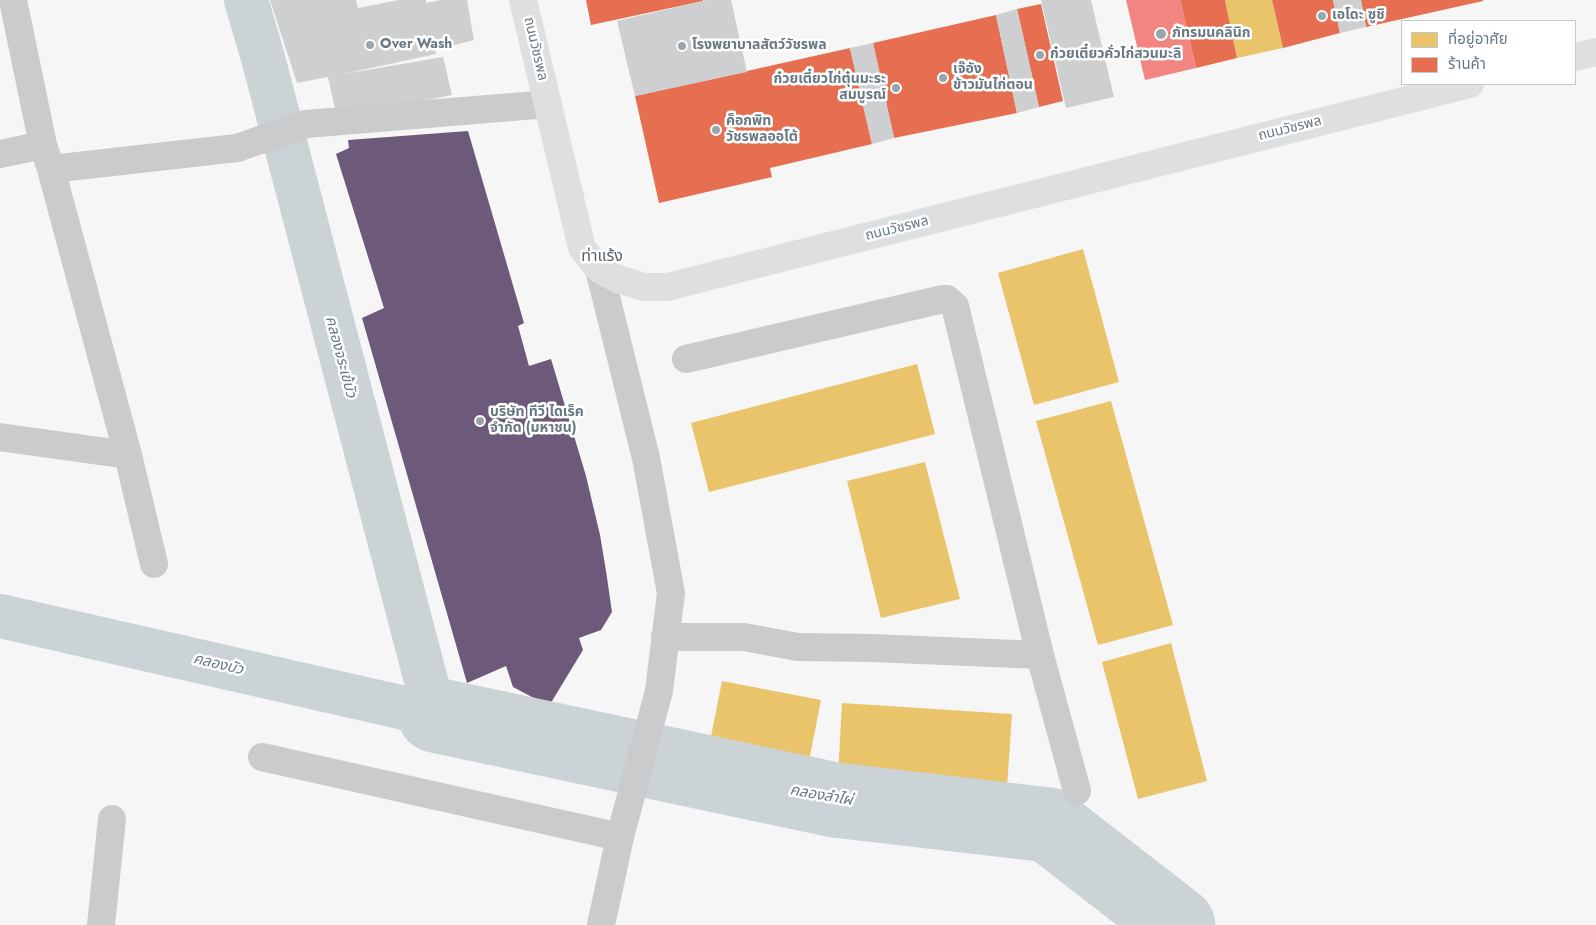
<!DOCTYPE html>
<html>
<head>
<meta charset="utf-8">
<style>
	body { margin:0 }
	#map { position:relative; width:1596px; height:925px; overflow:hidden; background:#f6f6f6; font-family:Jost,"Noto Sans Thai",sans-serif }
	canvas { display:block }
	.legend { position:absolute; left:1401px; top:20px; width:175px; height:65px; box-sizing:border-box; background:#fff; border:1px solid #c3c9cd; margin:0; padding:6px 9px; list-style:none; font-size:15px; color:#697983 }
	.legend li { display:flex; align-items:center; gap:10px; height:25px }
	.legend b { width:25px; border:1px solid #c3c9cd }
</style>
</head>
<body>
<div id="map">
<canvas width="1596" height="925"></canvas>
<ul class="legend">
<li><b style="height:14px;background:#e9c46a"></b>ที่อยู่อาศัย</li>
<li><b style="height:14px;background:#e76f51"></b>ร้านค้า</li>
</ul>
</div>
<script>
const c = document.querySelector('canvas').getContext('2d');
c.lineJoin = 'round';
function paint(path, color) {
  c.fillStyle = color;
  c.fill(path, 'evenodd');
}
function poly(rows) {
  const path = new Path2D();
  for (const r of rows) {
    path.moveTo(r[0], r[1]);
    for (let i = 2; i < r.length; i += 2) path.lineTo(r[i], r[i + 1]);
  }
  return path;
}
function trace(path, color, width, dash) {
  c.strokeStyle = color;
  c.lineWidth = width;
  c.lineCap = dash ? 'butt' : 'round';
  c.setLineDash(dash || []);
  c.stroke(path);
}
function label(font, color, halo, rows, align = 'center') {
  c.font = font + ' Jost,"Noto Sans Thai",sans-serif';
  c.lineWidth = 5;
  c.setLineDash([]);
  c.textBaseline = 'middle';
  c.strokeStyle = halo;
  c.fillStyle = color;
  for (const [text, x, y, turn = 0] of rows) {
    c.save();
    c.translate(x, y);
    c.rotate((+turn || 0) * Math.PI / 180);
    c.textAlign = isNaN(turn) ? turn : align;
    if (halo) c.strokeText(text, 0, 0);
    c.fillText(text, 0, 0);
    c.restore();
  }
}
const homes = poly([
	[1225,0,1272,0,1283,48,1237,58],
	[1083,249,1119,382,1034,405,998,273],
	[917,364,935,434,709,492,691,423],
	[1111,401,1173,625,1098,645,1036,421],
	[925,462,960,599,881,618,847,481],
	[1171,643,1207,781,1138,799,1102,662],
	[722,681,821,700,807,771,708,752],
	[842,703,1012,714,1007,788,838,776]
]);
const shops = poly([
	[586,0,703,0,703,1,591,25],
	[1180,0,1225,0,1237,58,1196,68],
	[1272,0,1333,0,1340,33,1283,48],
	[1361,0,1483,0,1483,1,1366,27],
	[1041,4,1063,101,1039,107,1017,9],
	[996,15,1017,113,894,138,873,43],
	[850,48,872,144,770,168,772,177,659,203,635,96]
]);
const offices = poly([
	[468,131,524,323,518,326,529,366,551,359,586,476,600,535,606,571,612,612,601,630,579,638,583,650,549,706,513,687,506,666,467,683,362,318,384,308,336,154,349,148,348,140]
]);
const health = poly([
	[1126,0,1180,0,1196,68,1145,80]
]);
const canal = poly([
	[0,616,435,715,263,58,246,0]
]);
const river = poly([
	[435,715,835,800,1049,825,1178,925]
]);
const building = poly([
	[270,0,356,0,358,8,399,0,426,0,426,3,441,0,467,0,474,40,435,50,436,54,343,74,443,57,452,95,337,118,328,77,297,83],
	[707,0,731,0,747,72,635,96,617,21],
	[1041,0,1091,0,1114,97,1066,108],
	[1333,0,1361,0,1366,27,1340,33],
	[1017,9,1039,107,1017,113,996,15],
	[873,43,894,138,872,144,850,48]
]);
const minor = poly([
	[13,0,43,145,51,169,128,455,154,564],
	[0,154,43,145],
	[51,169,237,148,306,124,548,104],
	[599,269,646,458,671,593,659,691,620,837,601,925],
	[686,359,943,299,947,299,955,306,1040,655,1077,791],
	[0,437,128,455],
	[665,637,744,637,798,647,872,648,1040,655],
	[262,757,620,837],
	[101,925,112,819]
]);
const major = poly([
	[523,0,582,248,599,269,618,279,644,287,667,287,1470,84],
	[1575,57,1596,52]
]);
const markers = [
	[1322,16,5,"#9aa5ab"],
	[1161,34,6,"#9aa5ab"],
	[370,45,5,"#9aa5ab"],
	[682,46,5,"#9aa5ab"],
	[1040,55,5,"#9aa5ab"],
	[943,78,5,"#9aa5ab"],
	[896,88,5,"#9aa5ab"],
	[716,130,5,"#9aa5ab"],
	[480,421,5,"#9aa5ab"]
];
const poiNames = [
	["เอโดะ ซูชิ",1332,16],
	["ภัทรมนคลินิก",1172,34],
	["Over Wash",380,45],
	["โรงพยาบาลสัตว์วัชรพล",692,46],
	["ก๋วยเตี๋ยวคั่วไก่สวนมะลิ",1050,55],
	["เจ๊อัง",953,70],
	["ข้าวมันไก่ตอน",953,86],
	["ก๋วยเตี๋ยวไก่ตุ๋นมะระ",886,80,"right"],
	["สมบูรณ์",886,96,"right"],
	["ค็อกพิท",726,122],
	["วัชรพลออโต้",726,138],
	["บริษัท ทีวี ไดเร็ค",490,413],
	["จำกัด (มหาชน)",490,429]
];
const streetNames = [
	["ถนนวัชรพล",535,49,77],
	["ถนนวัชรพล",1290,129,-14],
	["ถนนวัชรพล",897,229,-14]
];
const waterNames = [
	["คลองจระเข้บัว",340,357,75],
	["คลองบัว",218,665,13],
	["คลองลำไผ่",821,796,10]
];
const quarterNames = [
	["ท่าแร้ง",602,257]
];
paint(homes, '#e9c46a');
paint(shops, '#e76f51');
paint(offices, '#6d597a');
paint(health, '#f28482');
trace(canal, '#cbd3d6', 44);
trace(river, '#cbd3d6', 75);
paint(building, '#cecfd0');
trace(minor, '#c9cbcc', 28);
trace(major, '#dedfe0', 28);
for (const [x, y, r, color] of markers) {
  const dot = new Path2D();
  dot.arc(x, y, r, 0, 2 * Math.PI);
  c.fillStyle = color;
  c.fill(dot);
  trace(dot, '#fff', 2);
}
label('bold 14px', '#697983', '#fff', poiNames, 'left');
label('14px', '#697983', '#fff', streetNames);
label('italic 15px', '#647a7f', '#fff', waterNames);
label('16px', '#566269', '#fff', quarterNames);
</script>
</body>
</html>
